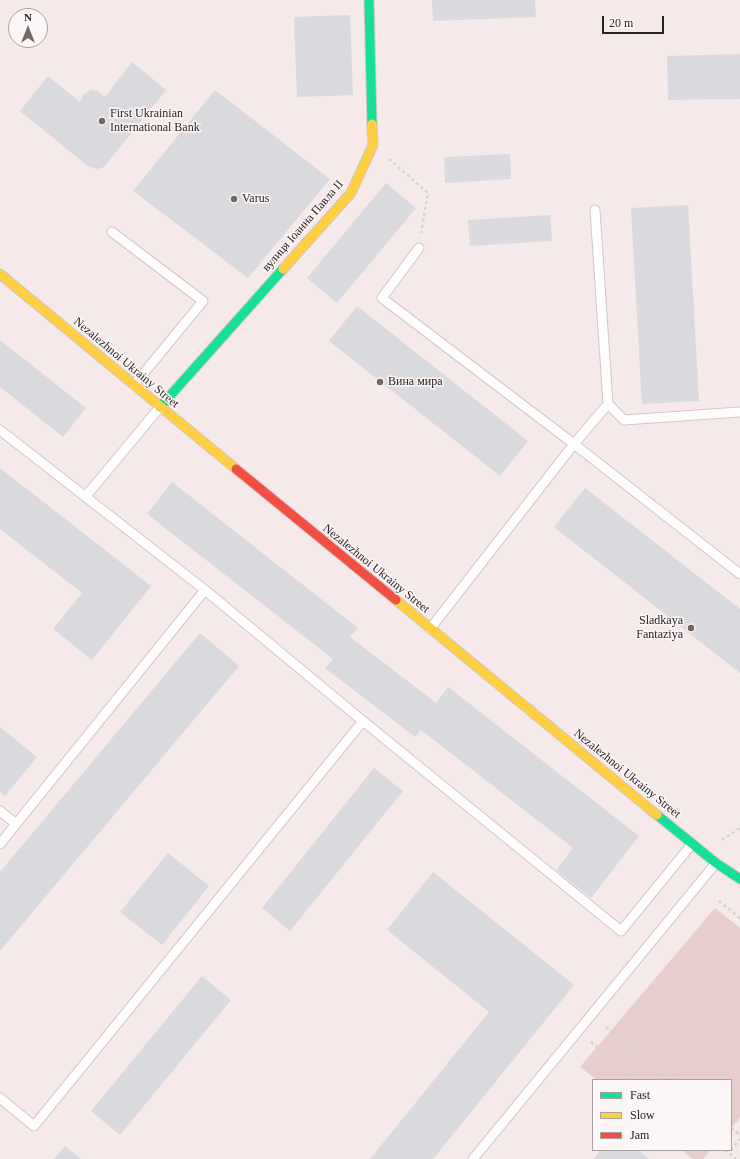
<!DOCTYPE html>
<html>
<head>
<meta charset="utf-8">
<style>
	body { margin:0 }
	#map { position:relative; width:740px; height:1159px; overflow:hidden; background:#f6e9e9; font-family:"Times New Roman",serif }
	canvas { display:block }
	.legend { position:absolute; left:592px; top:1079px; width:140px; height:72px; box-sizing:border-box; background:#fcf6f6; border:1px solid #a9a1a1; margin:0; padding:5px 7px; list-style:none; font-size:12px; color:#2c2121 }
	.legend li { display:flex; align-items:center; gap:8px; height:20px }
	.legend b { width:20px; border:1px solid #a9a1a1 }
	.north { position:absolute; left:8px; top:8px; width:40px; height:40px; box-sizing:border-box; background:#fcf6f6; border:1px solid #a9a1a1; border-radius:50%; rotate:0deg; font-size:11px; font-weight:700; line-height:16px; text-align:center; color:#2c2121 }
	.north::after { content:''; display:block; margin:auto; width:14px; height:18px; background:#736767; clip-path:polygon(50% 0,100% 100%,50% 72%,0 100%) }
	.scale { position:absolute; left:602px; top:16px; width:62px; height:18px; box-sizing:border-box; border:2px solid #2c2121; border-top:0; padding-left:5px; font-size:12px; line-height:14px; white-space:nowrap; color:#2c2121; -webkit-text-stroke:3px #fcf6f6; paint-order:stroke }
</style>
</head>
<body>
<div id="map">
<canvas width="740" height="1159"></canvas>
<ul class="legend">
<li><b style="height:5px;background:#16e098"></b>Fast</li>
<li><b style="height:5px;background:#ffcf43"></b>Slow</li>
<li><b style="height:5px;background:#f24e42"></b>Jam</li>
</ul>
<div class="north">N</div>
<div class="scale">20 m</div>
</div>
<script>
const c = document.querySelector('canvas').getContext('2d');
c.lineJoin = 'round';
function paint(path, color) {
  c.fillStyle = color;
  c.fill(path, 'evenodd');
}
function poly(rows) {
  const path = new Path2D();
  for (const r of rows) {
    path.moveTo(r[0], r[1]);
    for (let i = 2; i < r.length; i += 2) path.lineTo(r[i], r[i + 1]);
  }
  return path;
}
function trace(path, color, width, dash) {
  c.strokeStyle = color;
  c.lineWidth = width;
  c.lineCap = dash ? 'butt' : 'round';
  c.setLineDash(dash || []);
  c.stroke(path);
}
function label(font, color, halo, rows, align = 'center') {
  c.font = font + ' "Times New Roman",serif';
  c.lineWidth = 3;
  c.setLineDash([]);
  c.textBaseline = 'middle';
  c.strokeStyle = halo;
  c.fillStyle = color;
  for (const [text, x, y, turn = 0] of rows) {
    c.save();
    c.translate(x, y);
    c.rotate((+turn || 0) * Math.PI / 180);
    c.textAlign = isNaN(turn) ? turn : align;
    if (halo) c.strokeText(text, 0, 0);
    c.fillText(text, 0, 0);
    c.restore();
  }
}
const green = poly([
	[715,908,740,928,740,1118,731,1128,731,1080,597,1080,580,1067],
	[682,1150,711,1150,703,1159,693,1159]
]);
const building = poly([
	[432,0,535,0,536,17,433,21],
	[350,15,353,95,297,97,294,17],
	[740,54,740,99,668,100,667,56],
	[132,62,166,90,104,167,97,169,89,167,20,111,48,76,80,102,84,94,91,90,98,91,105,97],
	[215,90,330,179,248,278,133,191],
	[510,154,511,179,445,183,444,157],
	[386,183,416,208,337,303,307,278],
	[688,205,699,401,642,404,631,208],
	[550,215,552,241,470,246,468,220],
	[357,306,528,441,500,476,329,341],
	[0,340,86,408,63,437,0,387],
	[0,468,151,586,92,660,53,629,82,593,0,529],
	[172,482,358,628,350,637,436,703,448,687,639,836,591,898,556,870,573,848,421,730,415,737,325,668,333,659,147,514],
	[585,488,740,609,740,673,554,527],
	[200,633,239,666,0,951,0,872],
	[0,727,37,757,5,796,0,792],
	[374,768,403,791,290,931,262,908],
	[168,853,209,886,162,945,120,912],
	[433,872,574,985,433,1159,370,1159,489,1012,387,930],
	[202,976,231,1000,120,1135,91,1111],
	[65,1146,81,1159,54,1159],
	[601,1150,638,1150,649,1159,593,1159]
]);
const path = poly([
	[389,159,428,193,421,233],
	[722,840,740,828],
	[719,901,740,918],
	[606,1027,672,1080],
	[591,1042,638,1080],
	[615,1061,628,1045],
	[731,1128,740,1135],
	[725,1150,736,1159],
	[731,1150,740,1139]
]);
const lane = poly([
	[112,232,203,301,134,385],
	[419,248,382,298,574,444,608,404,595,210],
	[608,404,624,420,740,412],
	[0,430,205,590,363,721,621,931,692,844],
	[86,496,160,407],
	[430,629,574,444,740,574],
	[0,811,16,824],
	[0,844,205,590],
	[0,1098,34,1126,363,721],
	[473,1159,716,863]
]);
const fast = poly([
	[369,0,372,124],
	[160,407,283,269],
	[657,815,716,863,740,879]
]);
const slow = poly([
	[283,269,351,193,373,145,372,124],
	[0,274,236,469],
	[396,600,657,815]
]);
const jam = poly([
	[236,469,396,600]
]);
const markers = [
	[102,121,4,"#736767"],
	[234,199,4,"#736767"],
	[380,382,4,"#736767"],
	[691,628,4,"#736767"]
];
const poiNames = [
	["First Ukrainian",110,114],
	["International Bank",110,128],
	["Varus",242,199],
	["Вина мира",388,382],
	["Sladkaya",683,621,"right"],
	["Fantaziya",683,635,"right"]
];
const streetNames = [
	["вулиця Іоанна Павла ІІ",303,226,-49],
	["Nezalezhnoi Ukrainy Street",126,363,40],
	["Nezalezhnoi Ukrainy Street",376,569,39],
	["Nezalezhnoi Ukrainy Street",627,774,39]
];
paint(green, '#e6cecd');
paint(building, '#d9d9de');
trace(lane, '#d2c6c6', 11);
trace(fast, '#d2c6c6', 11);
trace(slow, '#d2c6c6', 11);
trace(jam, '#d2c6c6', 11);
trace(path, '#d7d2d2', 2.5, [3, 3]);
trace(lane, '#fefcfc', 9);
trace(fast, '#16e098', 9);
trace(slow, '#ffcf43', 9);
trace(jam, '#f24e42', 9);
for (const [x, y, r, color] of markers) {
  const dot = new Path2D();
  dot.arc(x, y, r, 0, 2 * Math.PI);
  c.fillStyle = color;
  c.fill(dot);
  trace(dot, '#fcf6f6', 1.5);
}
label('12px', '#2c2121', '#fcf6f6', poiNames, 'left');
label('12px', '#2c2121', '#fcf6f6', streetNames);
</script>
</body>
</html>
